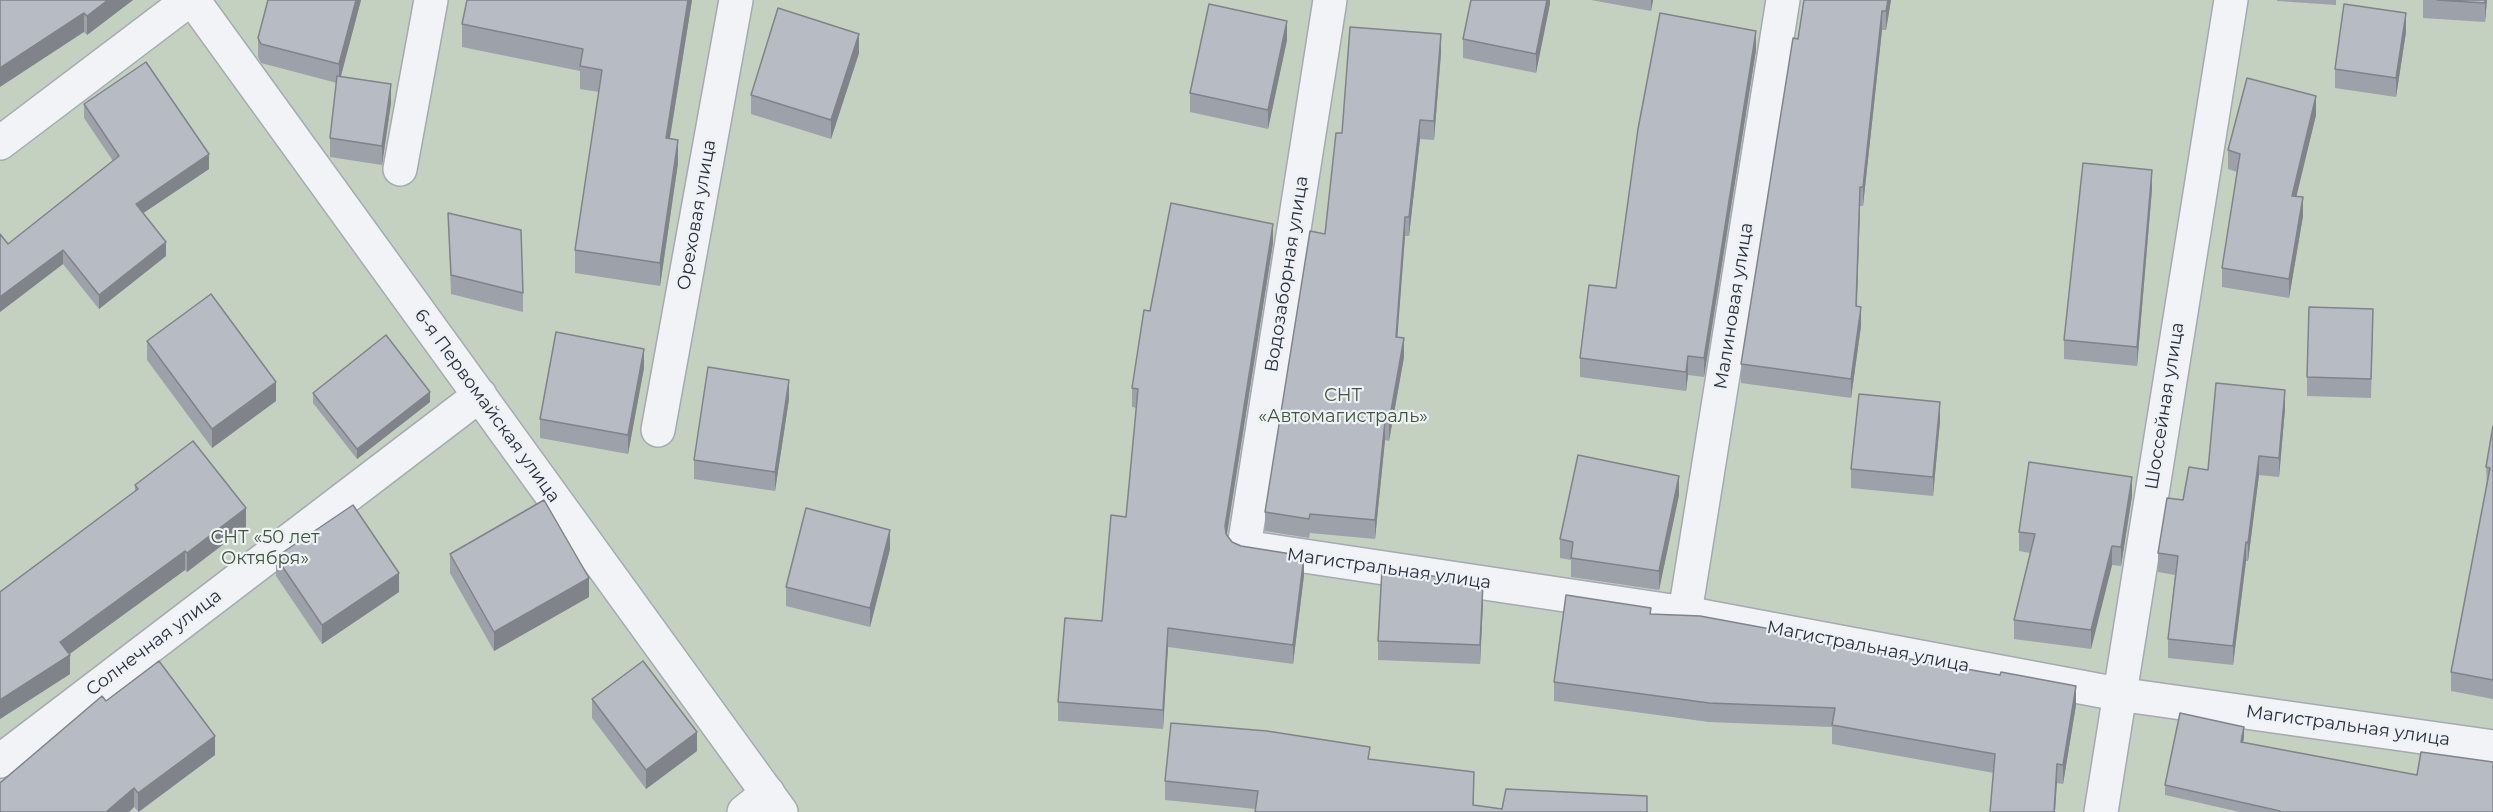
<!DOCTYPE html>
<html>
<head>
<meta charset="utf-8">
<style>
	body { margin:0 }
	canvas { display:block; background:#dfe2e7 }
</style>
</head>
<body>
<canvas width="2493" height="812"></canvas>
<script>
const c = document.querySelector('canvas').getContext('2d');
c.lineJoin = 'round';
function paint(path, color) {
  c.fillStyle = color;
  c.fill(path, 'evenodd');
}
function poly(rows) {
  const path = new Path2D();
  for (const r of rows) {
    path.moveTo(r[0], r[1]);
    for (let i = 2; i < r.length; i += 2) path.lineTo(r[i], r[i + 1]);
  }
  return path;
}
function trace(path, color, width, dash) {
  c.strokeStyle = color;
  c.lineWidth = width;
  c.lineCap = dash ? 'butt' : 'round';
  c.setLineDash(dash || []);
  c.stroke(path);
}
function label(font, color, halo, rows, align = 'center') {
  c.font = font + ' Montserrat,sans-serif';
  c.lineWidth = 4.5;
  c.setLineDash([]);
  c.textBaseline = 'middle';
  c.strokeStyle = halo;
  c.fillStyle = color;
  for (const [text, x, y, turn = 0] of rows) {
    c.save();
    c.translate(x, y);
    c.rotate((+turn || 0) * Math.PI / 180);
    c.textAlign = isNaN(turn) ? turn : align;
    if (halo) c.strokeText(text, 0, 0);
    c.fillText(text, 0, 0);
    c.restore();
  }
}
const green = poly([
	[0,0,2493,0,2493,812,0,812]
]);
const minor = poly([
	[193,0,781,812],
	[1330,0,1244,547,1685,613,2118,694,2493,747],
	[0,143,189,0],
	[400,169,431,0],
	[658,430,736,0],
	[1685,613,1783,0],
	[0,761,480,395],
	[744,812,768,793],
	[2101,812,2231,0]
]);
const wall = poly([
	[0,0,133,0,87,35,84,32],
	[361,0,341,76,391,103,382,165,330,157,330,138,337,83,261,63,258,57,258,38],
	[467,0,692,0,670,139,678,163,660,286,575,273,575,250,599,92,580,89,580,71,462,47,462,24],
	[1550,0,1536,73,1463,58,1463,39],
	[1591,0,1653,0,1651,11],
	[1804,0,1891,0,1886,30,1882,30,1863,206,1860,206,1857,306,1861,326,1851,398,1741,383,1741,364,1798,39],
	[2277,0,2336,0,2336,5,2277,1],
	[2423,0,2487,0,2485,22,2423,18],
	[2406,32,2396,97,2335,88,2335,69],
	[1287,40,1268,129,1190,112,1190,93],
	[1756,50,1704,377,1688,375,1686,391,1580,377,1580,358,1616,288],
	[859,53,831,139,751,114,751,95],
	[1441,53,1434,140,1420,139,1409,236,1405,236,1397,337,1404,357,1389,441,1385,440,1375,539,1310,533,1309,538,1265,531,1265,512,1325,234,1342,133],
	[84,104,209,169,143,213,166,256,99,309,63,264,0,312,0,234,8,244,113,161,84,118],
	[2316,115,2296,196,2303,216,2289,298,2222,287,2222,268,2237,172,2228,169,2228,150],
	[2152,189,2137,366,2064,359,2064,340],
	[448,213,523,293,523,312,451,294],
	[1273,243,1227,535,1232,542,1304,575,1293,664,1168,647,1163,729,1058,721,1058,702,1102,621,1126,517,1137,408,1132,407,1132,388,1150,311],
	[2373,328,2371,398,2307,396,2307,377],
	[147,341,276,401,212,448,147,360],
	[644,368,628,454,540,438,540,419],
	[313,393,430,402,357,459,313,403],
	[789,399,775,491,694,479,694,460],
	[2285,409,2279,477,2259,475,2248,561,2246,561,2233,665,2168,658,2168,639,2175,575,2158,572,2158,553,2183,500,2208,470],
	[1940,421,1933,496,1851,488,1851,469],
	[2493,426,2493,699,2451,691,2451,672,2487,486,2486,467],
	[135,485,246,527,187,572,185,570,69,654,70,674,0,719,0,592,135,492],
	[1679,495,1659,590,1571,577,1571,560,1560,558,1560,539],
	[2132,496,2121,566,2112,565,2091,649,2014,639,2014,620,2030,553,2019,551,2019,532],
	[890,549,870,627,786,606,786,587],
	[450,554,589,597,494,651,450,573],
	[276,557,399,592,322,644,276,576],
	[1483,602,1480,664,1378,660,1378,641],
	[1651,614,1792,638,2076,705,2063,784,1994,773,1832,744,1832,727,1709,722,1554,701,1554,682],
	[592,699,697,751,646,789,592,718],
	[106,701,215,755,139,812,134,807,129,812,0,812],
	[2244,737,2243,743,2493,812,2240,812,2165,795,2165,785],
	[1370,759,1474,791,1474,805,1502,809,1647,812,1256,809,1165,800,1165,781]
]);
const shadedWall = poly([
	[108,0,133,0,87,35,87,16],
	[356,0,361,0,339,83,339,64],
	[688,0,692,0,666,161,666,138],
	[1547,0,1550,0,1550,4,1536,73,1536,54],
	[1651,0,1653,0,1651,11],
	[1888,0,1891,0,1886,30,1886,11],
	[2485,0,2487,0,2485,22],
	[1882,11,1882,30,1863,206,1863,187],
	[84,13,84,32,0,87,0,68],
	[2406,13,2406,32,2396,97,2396,78],
	[1287,21,1287,40,1268,129,1268,110],
	[1756,31,1756,50,1704,377,1704,358],
	[859,34,859,53,831,139,831,120],
	[1441,34,1441,53,1434,140,1434,121],
	[391,84,391,103,382,165,382,146],
	[2316,96,2316,115,2292,215,2292,196],
	[1420,120,1420,139,1409,236,1409,217],
	[678,140,678,163,660,286,660,263],
	[209,154,209,169,136,218,136,204],
	[2152,170,2152,189,2137,366,2137,347],
	[1860,187,1860,206,1856,325,1856,306],
	[2303,197,2303,216,2289,298,2289,279],
	[1405,217,1405,236,1396,356,1396,337],
	[1273,224,1273,243,1225,545,1225,526],
	[166,242,166,256,99,309,99,295],
	[63,250,63,264,0,312,0,297],
	[1861,307,1861,326,1851,398,1851,379],
	[1404,338,1404,357,1389,441,1389,422],
	[644,349,644,368,628,454,628,435],
	[1688,356,1688,375,1686,391,1686,372],
	[789,380,789,399,775,491,775,472],
	[276,382,276,401,212,448,212,429],
	[2285,390,2285,409,2279,477,2279,458],
	[430,392,430,402,357,459,357,449],
	[1940,402,1940,421,1933,496,1933,477],
	[1385,421,1385,440,1375,539,1375,520],
	[2259,456,2259,475,2248,561,2248,543],
	[1679,476,1679,495,1659,590,1659,571],
	[2132,477,2132,496,2121,566,2121,547],
	[246,508,246,527,187,572,187,553],
	[890,530,890,549,870,627,870,608],
	[2246,542,2246,561,2233,665,2233,646],
	[2112,546,2112,565,2091,649,2091,630],
	[185,551,185,570,60,661,60,642],
	[1304,556,1304,575,1293,664,1293,645],
	[399,573,399,592,322,644,322,625],
	[589,578,589,597,494,651,494,632],
	[1483,583,1483,602,1480,664,1480,645],
	[1168,628,1168,647,1163,729,1163,710],
	[70,655,70,674,0,719,0,700],
	[2076,686,2076,705,2063,784,2063,765],
	[2244,727,2244,737,2241,752,2241,742],
	[697,732,697,751,646,789,646,770],
	[215,736,215,755,138,812,138,793],
	[2057,764,2057,783,2055,812,2054,812],
	[134,788,134,807,129,812,106,812]
]);
const building = poly([
	[0,0,108,0,87,16,84,13,0,68,0,0],
	[268,0,356,0,339,64,261,44,258,38,268,0],
	[467,0,688,0,666,138,678,140,660,263,575,250,602,70,580,66,583,49,462,24,467,0],
	[1471,0,1547,0,1536,54,1463,39,1471,0],
	[1804,0,1888,0,1886,11,1882,11,1863,187,1860,187,1856,306,1861,307,1851,379,1741,364,1793,38,1798,39,1804,0],
	[2437,0,2485,0,2485,3,2437,0],
	[1209,4,1287,21,1268,110,1190,93,1209,4],
	[2344,4,2406,13,2396,78,2335,69,2344,4],
	[778,8,859,34,831,120,751,95,778,8],
	[1660,13,1756,31,1704,358,1688,356,1686,372,1580,358,1589,285,1616,288,1638,129,1660,13],
	[1350,27,1441,34,1434,121,1420,120,1409,217,1405,217,1396,337,1404,338,1389,422,1385,421,1375,520,1310,514,1309,519,1265,512,1310,231,1325,234,1336,133,1342,133,1350,27],
	[146,62,209,154,136,204,166,242,99,295,63,250,0,297,0,234,8,244,119,156,84,104,146,62],
	[337,76,391,84,382,146,330,138,337,76],
	[2247,78,2316,96,2292,196,2303,197,2289,279,2222,268,2240,154,2228,150,2247,78],
	[2083,163,2152,170,2137,347,2064,340,2083,163],
	[1171,203,1273,224,1225,526,1226,534,1232,542,1241,546,1304,556,1293,645,1168,628,1163,710,1058,702,1065,618,1102,621,1111,515,1126,517,1138,389,1132,388,1144,310,1150,311,1171,203],
	[448,213,521,230,523,293,451,275,448,213],
	[211,294,276,382,212,429,147,341,211,294],
	[2309,307,2373,309,2371,379,2307,377,2309,307],
	[556,332,644,349,628,435,540,419,556,332],
	[386,335,430,392,357,449,313,393,386,335],
	[708,367,789,380,775,472,694,460,708,367],
	[2216,383,2285,390,2279,458,2259,456,2248,543,2246,542,2233,646,2168,639,2178,556,2158,553,2167,498,2183,500,2189,467,2208,470,2216,383],
	[1859,394,1940,402,1933,477,1851,469,1859,394],
	[2493,426,2493,680,2451,672,2490,468,2486,467,2493,426],
	[193,441,246,508,187,553,185,551,60,642,70,655,0,700,0,592,138,489,135,485,193,441],
	[1578,455,1679,476,1659,571,1571,558,1573,542,1560,539,1578,455],
	[2029,462,2132,477,2121,547,2112,546,2091,630,2014,620,2035,534,2019,532,2029,462],
	[544,500,589,578,494,632,450,554,544,500],
	[353,505,399,573,322,625,276,557,353,505],
	[806,508,890,530,870,608,786,587,806,508],
	[1382,569,1483,583,1480,645,1378,641,1382,569],
	[1566,595,1651,608,1650,614,1700,616,1792,633,1792,638,2000,675,2001,672,2076,686,2063,765,2057,764,2054,812,1990,812,1995,754,1832,725,1835,708,1709,703,1554,682,1566,595],
	[159,661,215,736,138,793,134,788,106,812,0,812,0,783,102,696,106,701,159,661],
	[643,661,697,732,646,770,592,699,643,661],
	[2180,713,2244,727,2241,742,2417,775,2421,752,2493,762,2493,812,2280,812,2280,811,2165,785,2180,713],
	[1171,723,1267,731,1370,747,1368,759,1474,772,1473,805,1502,809,1506,789,1647,796,1647,812,1255,812,1258,791,1165,781,1171,723]
]);
const streetNames = [
	["Ореховая улица",697,215,-80],
	["Водозаборная улица",1287,274,-81],
	["Малиновая улица",1734,306,-81],
	["6-я Первомайская улица",487,406,54],
	["Шоссейная улица",2165,406,-81],
	["Магистральная улица",1389,569,8],
	["Солнечная улица",154,643,-37],
	["Магистральная улица",1868,647,11],
	["Магистральная улица",2348,726,8]
];
const parkNames = [
	["СНТ",1343,396],
	["«Автомагистраль»",1343,417],
	["СНТ «50 лет",265,538],
	["Октября»",265,559]
];
paint(green, '#c4d1c1');
trace(minor, '#a5a9b1', 36);
trace(minor, '#f1f3f6', 33);
paint(wall, '#9da1a9');
paint(shadedWall, '#808389');
paint(building, '#b7bbc4');
trace(building, '#808389', 1.5);
label('18px', '#292f3d', '#eef1f5', streetNames);
label('18px', '#3c5838', '#eef1f5', parkNames);
</script>
</body>
</html>
